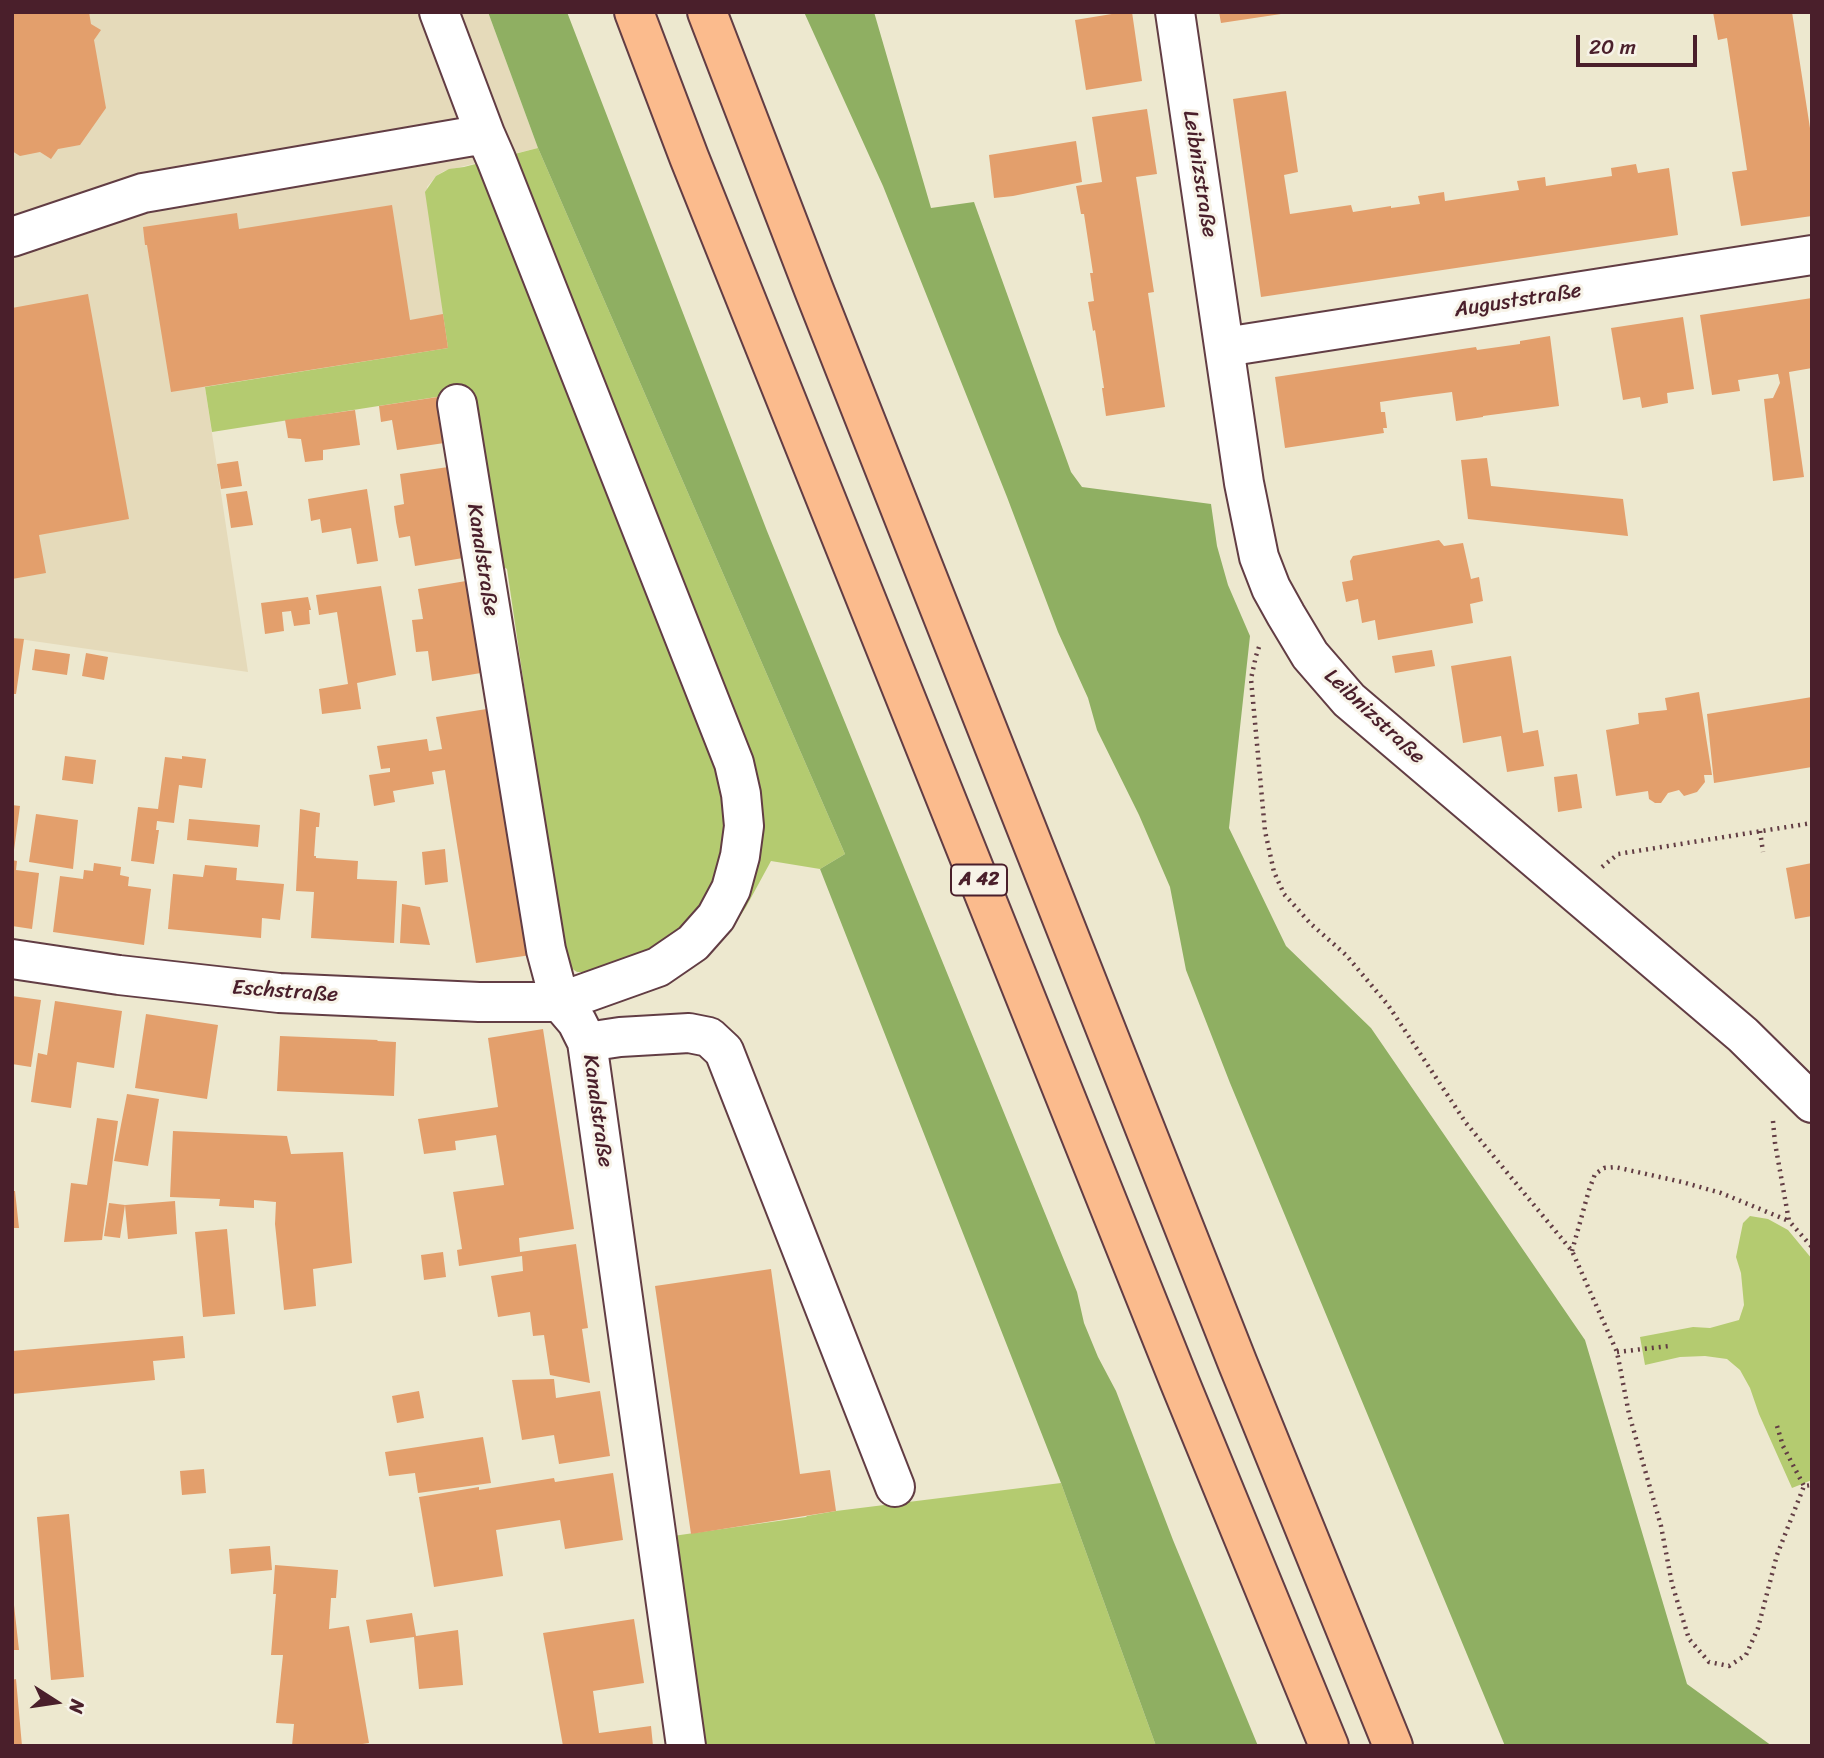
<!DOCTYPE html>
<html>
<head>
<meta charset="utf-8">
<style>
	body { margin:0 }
	#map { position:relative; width:1824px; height:1758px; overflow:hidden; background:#ede8cf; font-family:Sriracha,sans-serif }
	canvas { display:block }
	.frame { position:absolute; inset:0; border:14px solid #4a1f2b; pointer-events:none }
	.north { position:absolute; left:21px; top:1667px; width:70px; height:70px; -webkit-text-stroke:5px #f7f3e8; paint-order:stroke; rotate:102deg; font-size:19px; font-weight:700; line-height:28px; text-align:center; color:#4a1f2b }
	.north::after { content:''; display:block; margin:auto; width:24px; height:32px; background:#4a1f2b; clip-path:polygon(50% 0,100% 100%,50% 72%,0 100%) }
	.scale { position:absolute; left:1576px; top:35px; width:121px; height:32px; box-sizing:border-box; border:4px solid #4a1f2b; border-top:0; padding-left:9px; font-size:21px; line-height:24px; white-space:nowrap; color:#4a1f2b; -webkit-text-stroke:5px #f7f3e8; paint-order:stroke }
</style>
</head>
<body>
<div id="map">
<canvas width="1824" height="1758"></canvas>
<div class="frame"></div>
<div class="north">N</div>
<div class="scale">20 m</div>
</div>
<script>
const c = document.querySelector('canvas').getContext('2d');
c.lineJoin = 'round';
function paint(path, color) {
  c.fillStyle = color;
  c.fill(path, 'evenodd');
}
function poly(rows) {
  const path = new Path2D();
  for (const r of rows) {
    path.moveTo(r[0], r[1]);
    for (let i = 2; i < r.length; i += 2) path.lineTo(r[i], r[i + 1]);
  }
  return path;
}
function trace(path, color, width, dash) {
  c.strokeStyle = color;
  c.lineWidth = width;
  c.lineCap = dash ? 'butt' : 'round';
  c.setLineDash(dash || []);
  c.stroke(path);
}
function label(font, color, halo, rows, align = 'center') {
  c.font = font + ' Sriracha,sans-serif';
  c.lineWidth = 6;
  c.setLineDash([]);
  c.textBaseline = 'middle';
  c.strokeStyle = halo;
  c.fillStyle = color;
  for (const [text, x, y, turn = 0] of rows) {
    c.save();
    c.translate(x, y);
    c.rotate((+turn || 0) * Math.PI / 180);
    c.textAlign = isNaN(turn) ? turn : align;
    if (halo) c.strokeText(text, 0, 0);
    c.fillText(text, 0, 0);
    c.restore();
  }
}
const built = poly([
	[12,12,488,12,538,148,444,171,436,176,427,187,448,348,205,387,248,672,12,638]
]);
const green = poly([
	[538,148,845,854,820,869,771,861,746,907,731,930,711,952,693,967,665,984,592,972,577,972,571,968,564,958,507,569,502,566,462,393,212,432,205,387,448,348,425,192,436,176,449,169,464,167],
	[1750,1216,1768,1219,1788,1230,1812,1259,1812,1480,1792,1488,1759,1414,1750,1388,1740,1370,1727,1359,1705,1356,1680,1357,1645,1365,1640,1337,1693,1327,1710,1328,1739,1320,1744,1305,1741,1273,1736,1257,1743,1223],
	[1061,1483,1156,1746,703,1746,673,1536,806,1517,807,1516,836,1511]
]);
const forest = poly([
	[488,12,567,12,767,531,1077,1292,1084,1323,1098,1357,1116,1391,1173,1540,1258,1746,1156,1746,1061,1483,820,869,845,854,538,148],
	[804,12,874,12,931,208,974,202,1071,472,1082,487,1211,504,1217,546,1228,585,1250,636,1229,828,1286,946,1371,1028,1585,1340,1687,1684,1772,1746,1505,1746,1230,1083,1186,970,1170,887,1139,815,1097,730,1088,698,1058,632,1007,497,883,186]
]);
const building = poly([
	[12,12,89,12,91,24,101,30,94,40,106,108,80,145,58,149,51,159,40,152,20,156,12,151],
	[1124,12,1132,12,1142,81,1086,90,1075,20],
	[1219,12,1280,12,1281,14,1221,23],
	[1713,12,1792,12,1812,141,1812,216,1741,226,1732,172,1747,170,1727,38,1718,40],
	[1286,91,1298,172,1284,175,1290,214,1351,205,1353,212,1391,206,1391,208,1420,204,1418,196,1444,192,1445,201,1519,190,1517,181,1545,177,1546,186,1612,176,1611,168,1636,164,1638,173,1669,168,1678,235,1261,297,1233,99],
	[1147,109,1157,174,1136,177,1154,292,1148,293,1165,407,1106,416,1102,388,1104,388,1095,330,1093,331,1088,302,1094,301,1090,273,1093,273,1084,214,1081,214,1076,186,1102,182,1092,117],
	[1076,141,1082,182,1013,196,994,198,989,155],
	[392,205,410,320,443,314,448,348,171,392,147,245,145,245,143,227,237,213,239,229],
	[88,294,129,519,39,535,46,573,12,579,12,308],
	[1812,298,1812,368,1789,372,1804,477,1773,481,1764,399,1773,398,1780,383,1778,374,1738,380,1740,391,1712,395,1700,315],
	[1683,317,1694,389,1667,393,1668,403,1642,408,1640,397,1623,400,1611,328],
	[1550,336,1559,406,1483,416,1483,417,1456,421,1452,392,1414,397,1380,402,1381,412,1385,412,1387,428,1383,428,1384,433,1285,448,1275,377,1476,347,1477,350,1520,344,1520,341],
	[444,396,451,442,397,450,392,420,381,422,379,406],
	[355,410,360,445,323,450,323,460,305,462,301,439,288,438,285,420],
	[1487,458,1491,486,1623,499,1628,536,1468,519,1461,460],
	[238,461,242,486,221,489,217,464],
	[455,466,469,557,415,566,410,536,399,538,396,522,394,506,404,504,400,474],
	[367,489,378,561,357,564,351,528,322,533,320,519,311,521,308,499],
	[247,491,253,525,231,528,226,494],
	[1439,540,1444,546,1463,543,1471,579,1479,577,1483,601,1470,604,1473,623,1378,640,1375,620,1362,623,1358,599,1346,602,1342,582,1353,580,1350,561,1353,556],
	[472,580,487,672,432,681,428,651,416,652,412,620,423,619,418,589],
	[381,586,396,675,357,683,361,709,322,714,319,689,348,684,337,612,319,615,316,595],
	[308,597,311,610,309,610,310,624,294,626,291,611,282,612,284,631,265,634,261,603],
	[12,638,24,639,16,694,12,694],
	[35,649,70,654,67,675,32,670],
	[1432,650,1435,666,1395,673,1392,656],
	[86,653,108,657,104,680,82,676],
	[1511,656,1523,733,1538,730,1544,766,1507,772,1501,736,1463,743,1451,666],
	[1699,692,1712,775,1704,775,1705,782,1697,792,1684,796,1679,790,1668,793,1661,803,1655,803,1649,799,1648,791,1616,796,1606,730,1639,724,1638,713,1667,710,1665,698],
	[1812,697,1812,767,1714,783,1707,714],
	[493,708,531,955,476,963,445,770,432,772,434,784,393,791,395,802,374,806,369,775,390,772,390,768,381,769,377,746,427,739,429,751,442,749,436,717],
	[65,756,96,760,93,784,62,780],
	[182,756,206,759,202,788,179,785,174,823,157,821,156,830,159,830,154,864,131,861,138,807,158,809,165,757,182,759],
	[1577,774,1582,808,1558,812,1554,777],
	[12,805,20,806,14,850,12,849],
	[300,809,320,813,319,827,316,827,314,856,316,856,316,858,358,861,357,879,397,881,394,943,311,938,314,892,296,891],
	[36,814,78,820,73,869,29,862],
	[189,819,260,825,258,847,187,840],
	[445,849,448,882,425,885,422,852],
	[12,860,17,861,16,870,39,873,32,929,12,926],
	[94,863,121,867,120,875,129,877,128,886,151,889,144,945,53,932,60,876,83,879,84,870,93,871],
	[1812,863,1812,916,1795,919,1786,868],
	[205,865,237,868,236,880,284,884,280,920,262,918,261,938,168,929,173,874,203,877],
	[402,904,420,907,430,945,400,943],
	[12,996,41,1000,31,1067,12,1064],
	[55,1001,122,1011,114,1068,77,1062,71,1108,31,1102,38,1053,47,1055],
	[146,1014,218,1025,207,1099,135,1088],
	[543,1029,574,1229,519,1238,520,1252,576,1244,588,1328,582,1329,590,1383,550,1375,544,1335,533,1336,530,1312,498,1317,491,1276,523,1271,522,1256,459,1266,457,1250,462,1249,453,1192,504,1185,496,1135,455,1141,456,1150,424,1154,418,1119,498,1107,488,1038],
	[280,1036,378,1040,377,1041,396,1042,394,1096,277,1091],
	[127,1094,159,1099,148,1166,114,1161],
	[97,1118,118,1121,102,1240,64,1242,71,1183,87,1185],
	[173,1131,287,1136,291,1154,343,1152,352,1263,313,1269,316,1306,284,1310,275,1224,276,1202,254,1200,254,1208,219,1206,220,1199,170,1197],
	[12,1191,15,1191,19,1228,12,1228],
	[175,1201,177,1234,128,1239,125,1205],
	[109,1203,125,1205,120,1238,104,1236],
	[227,1229,235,1314,203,1317,195,1232],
	[443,1252,446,1277,424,1280,421,1255],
	[771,1269,800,1474,830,1470,836,1511,691,1534,655,1286],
	[183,1336,185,1358,153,1361,155,1380,12,1394,12,1351],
	[554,1379,556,1398,600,1391,610,1456,559,1464,554,1435,522,1440,512,1380],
	[419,1391,424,1418,397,1423,392,1396],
	[483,1437,491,1483,418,1493,415,1473,389,1476,385,1452],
	[204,1469,206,1493,182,1495,180,1471],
	[613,1473,623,1540,565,1549,560,1520,496,1530,503,1576,434,1587,419,1497,479,1487,479,1490,554,1478,555,1482],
	[69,1514,84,1677,51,1680,37,1517],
	[270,1546,272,1570,231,1574,229,1549],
	[275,1565,338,1570,336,1598,331,1598,329,1629,349,1626,369,1743,349,1746,292,1746,294,1724,276,1723,283,1655,271,1655,276,1594,273,1594],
	[12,1605,14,1605,19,1650,12,1650],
	[412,1613,416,1636,458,1630,463,1685,419,1689,414,1637,370,1643,366,1620],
	[634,1619,644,1683,593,1691,599,1733,651,1726,653,1746,563,1746,543,1633],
	[16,1679,22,1746,12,1746,12,1680]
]);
const path = poly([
	[1259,647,1256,656,1251,679,1265,831,1274,872,1284,894,1311,924,1346,955,1388,1005,1466,1123,1572,1251,1617,1352,1629,1414,1661,1526,1672,1584,1689,1639,1709,1662,1729,1666,1746,1655,1758,1628,1777,1555,1804,1486,1812,1485],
	[1760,831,1763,852],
	[1602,867,1618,854,1812,823],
	[1773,1121,1775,1143,1789,1221,1812,1247],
	[1572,1251,1589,1190,1595,1174,1604,1168,1615,1167,1682,1182,1721,1193,1789,1221],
	[1617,1352,1669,1346],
	[1777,1426,1783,1446,1804,1486]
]);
const minor = poly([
	[1175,12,1244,483,1259,557,1271,588,1286,615,1310,655,1349,700,1743,1035,1812,1103],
	[12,237,143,193,485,134],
	[1225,347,1812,255],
	[457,404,546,950,560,1002,577,1022,587,1042,686,1746],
	[12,959,119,975,279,993,479,1002,560,1002,658,967,693,943,716,917,731,889,740,856,744,826,741,794,734,763,496,159,485,134,439,12],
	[587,1042,620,1037,689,1033,709,1037,724,1051,895,1487]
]);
const highway = poly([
	[634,12,689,157,1180,1383,1329,1746],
	[707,12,814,290,1238,1364,1393,1746]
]);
const shields = [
	[979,880,56]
];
const shieldNames = [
	["A 42",979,880]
];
const streetNames = [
	["Leibnizstraße",1199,174,81],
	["Auguststraße",1518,301,-9],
	["Kanalstraße",482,560,81],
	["Leibnizstraße",1374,717,43],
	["Eschstraße",285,992,4],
	["Kanalstraße",597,1111,82]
];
paint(built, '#e5daba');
paint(green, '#b4cb70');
paint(forest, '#8faf62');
paint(building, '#e39f6c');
trace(minor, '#623d44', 42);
trace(highway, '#623d44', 42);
trace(path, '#623d44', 4.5, [2, 5]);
trace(minor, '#fff', 38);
trace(highway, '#fbbb8d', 38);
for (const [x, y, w] of shields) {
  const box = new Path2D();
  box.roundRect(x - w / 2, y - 15.5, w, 31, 5);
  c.fillStyle = '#f7f3e8';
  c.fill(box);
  trace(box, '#4a1f2b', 2);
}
label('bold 19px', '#4a1f2b', null, shieldNames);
label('21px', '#4a1f2b', '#f7f3e8', streetNames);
</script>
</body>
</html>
